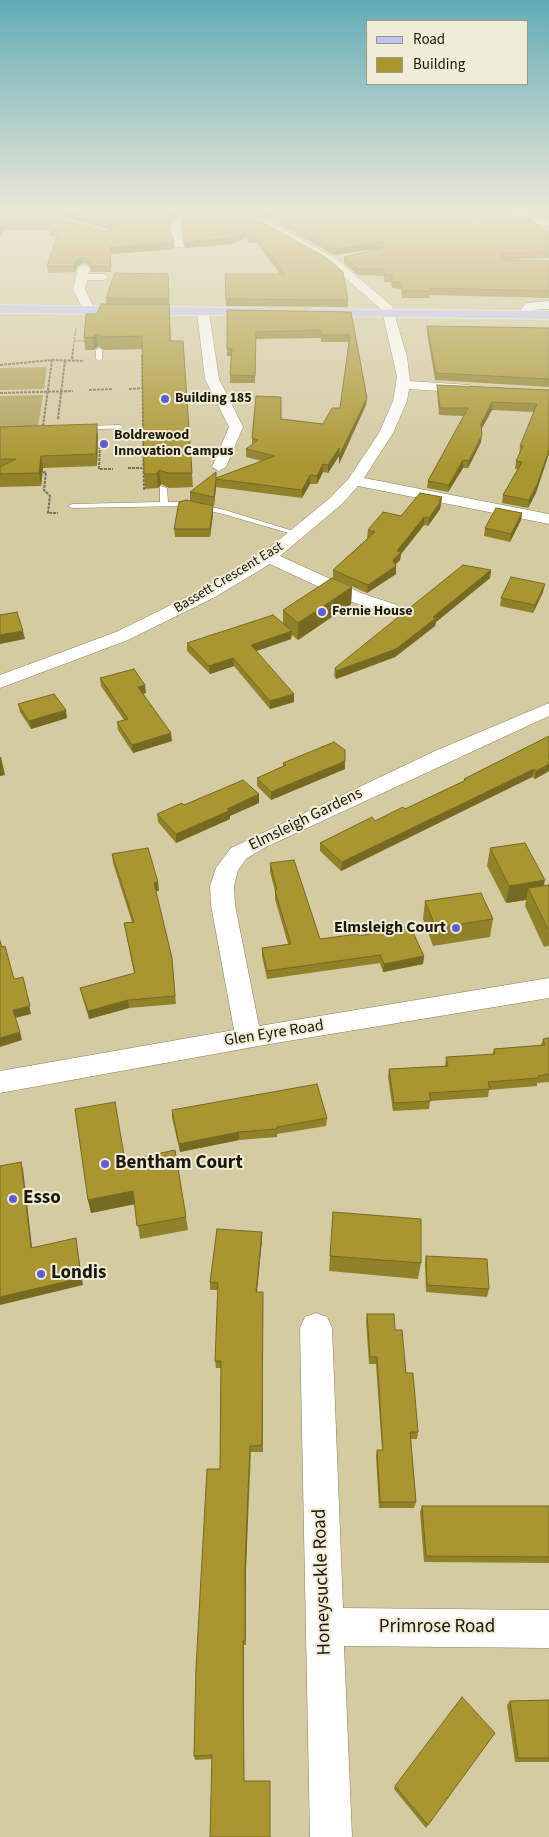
<!DOCTYPE html>
<html>
<head>
<meta charset="utf-8">
<style>
	body { margin:0 }
	#map { position:relative; width:549px; height:1837px; overflow:hidden; background:#d4cba2; font-family:"Source Sans 3",sans-serif }
	canvas { display:block }
	.legend { position:absolute; left:366px; top:20px; width:162px; height:65px; box-sizing:border-box; background:#f0ecd7; border:1px solid #9b9784; margin:0; padding:6px 9px; list-style:none; font-size:15px; color:#1b1808 }
	.legend li { display:flex; align-items:center; gap:10px; height:25px }
	.legend b { width:25px; border:1px solid #9b9784 }
</style>
</head>
<body>
<div id="map">
<canvas width="549" height="1837"></canvas>
<ul class="legend">
<li><b style="height:6px;background:#bfc5fa"></b>Road</li>
<li><b style="height:14px;background:#a99630"></b>Building</li>
</ul>
</div>
<script>
const c = document.querySelector('canvas').getContext('2d');
c.lineJoin = 'round';
function paint(path, color) {
  c.fillStyle = color;
  c.fill(path, 'evenodd');
}
function poly(rows) {
  const path = new Path2D();
  for (const r of rows) {
    path.moveTo(r[0], r[1]);
    for (let i = 2; i < r.length; i += 2) path.lineTo(r[i], r[i + 1]);
  }
  return path;
}
function trace(path, color, width, dash) {
  c.strokeStyle = color;
  c.lineWidth = width;
  c.lineCap = dash ? 'butt' : 'round';
  c.setLineDash(dash || []);
  c.stroke(path);
}
function label(font, color, halo, rows, align = 'center') {
  c.font = font + ' "Source Sans 3",sans-serif';
  c.lineWidth = 4;
  c.setLineDash([]);
  c.textBaseline = 'middle';
  c.strokeStyle = halo;
  c.fillStyle = color;
  for (const [text, x, y, turn = 0] of rows) {
    c.save();
    c.translate(x, y);
    c.rotate((+turn || 0) * Math.PI / 180);
    c.textAlign = isNaN(turn) ? turn : align;
    if (halo) c.strokeText(text, 0, 0);
    c.fillText(text, 0, 0);
    c.restore();
  }
}
const green = poly([
	[47,367,44,389,0,390,0,368],
	[43,395,38,426,0,427,0,396]
]);
const pathFar1 = poly([
	[75,341,86,341],
	[73,350,76,328]
]);
const path = poly([
	[142,355,144,490],
	[72,359,73,349],
	[0,365,52,360,84,361],
	[129,389,142,388],
	[89,390,113,389],
	[0,393,73,391],
	[58,419,65,360],
	[43,426,52,360],
	[100,442,99,469,113,469],
	[128,468,142,468],
	[39,473,46,472,44,490,50,496,48,513,58,513]
]);
const service = poly([
	[99,348,102,350,102,359,99,361,96,359,96,350,99,348],
	[120,425,123,427,122,428,84,430,81,428,84,426,120,425],
	[160,486,167,488,168,502,187,502,225,510,303,534,299,536,223,514,187,506,72,508,68,506,72,504,160,502,160,486]
]);
const minor = poly([
	[191,211,206,211,183,222,180,230,184,245,183,247,175,247,170,230,173,220,191,211],
	[228,211,242,211,278,226,336,259,392,306,407,357,410,381,469,385,476,389,469,393,409,389,407,401,393,433,364,478,549,514,549,524,358,486,342,504,280,556,361,593,397,605,400,609,397,613,385,613,349,601,270,564,215,597,128,640,0,688,0,675,116,632,203,589,263,553,330,498,349,478,379,433,393,401,397,377,382,310,328,263,270,230,228,211],
	[510,212,549,221,549,227,510,218,479,220,474,217,479,214,510,212],
	[84,265,90,268,88,274,103,274,109,277,103,280,87,280,85,289,95,310,89,314,83,310,73,289,78,268,84,265],
	[549,301,549,309,533,310,535,315,533,318,525,318,523,315,521,309,526,303,549,301],
	[203,308,209,312,219,379,243,427,226,467,219,471,212,467,229,427,205,379,197,312,203,308],
	[549,703,549,716,266,847,247,858,238,870,234,886,235,905,259,1026,549,978,549,998,264,1045,0,1093,0,1071,234,1030,211,905,210,886,216,868,231,848,435,751,549,703],
	[316,1313,327,1317,332,1328,343,1608,549,1610,549,1648,344,1646,352,1837,310,1837,300,1328,305,1317,316,1313]
]);
const primary = poly([
	[529,211,549,212,549,220,531,213,529,211],
	[0,305,265,308,272,312,265,316,0,313,0,305],
	[313,309,549,311,549,319,308,316,306,313,313,309]
]);
const wall = poly([
	[44,211,187,211,171,219,169,228,174,249,111,254,111,272,91,272,90,266,83,263,77,266,75,272,48,273,47,266,57,236,50,236,49,230,4,230,0,236,0,213,107,232,110,230],
	[238,211,348,300,348,307,226,306,225,274,280,274,256,242,249,243,246,238,232,244,185,248,182,224],
	[247,211,486,211,443,215,440,217,443,219,547,232,549,231,549,258,501,260,549,261,549,298,429,295,429,298,402,298,401,289,392,288,391,282,384,282,384,276,358,275,344,263,344,257,383,248,334,255,279,224],
	[168,274,171,341,192,473,193,487,169,488,161,484,158,488,145,489,144,474,143,349,104,350,98,346,94,350,85,350,84,338,97,314,106,304,106,298],
	[227,310,351,312,367,398,366,405,339,464,339,456,328,473,323,472,317,484,310,484,302,498,216,487,214,506,190,501,190,492,217,478,262,461,246,457,246,449,252,445,252,438,281,419,323,424,340,408,349,342,321,342,321,338,256,339,255,383,230,383,231,356,227,356],
	[427,326,549,328,549,387,435,380,427,333],
	[437,385,549,390,536,493,528,508,502,503,503,495,518,469,515,469,516,461,520,454,519,454,520,446,534,412,492,410,481,429,481,442,468,468,463,468,448,492,427,488,428,481,464,416,439,415,437,392],
	[0,427,98,436,97,466,43,468,41,486,0,487],
	[442,497,440,509,428,526,424,525,401,554,400,560,395,565,396,566,396,574,367,593,333,578,333,570,368,538,367,538,368,530,401,516],
	[522,513,521,520,510,542,484,536,485,528],
	[213,514,210,537,175,537,174,529],
	[491,570,490,578,436,622,435,626,395,657,336,679,334,676,335,668],
	[352,587,351,604,298,640,292,635,291,639,256,651,294,702,270,709,234,666,210,674,187,651,187,643,283,623,283,610],
	[543,592,533,613,500,606,501,598],
	[100,678,146,693,143,694,172,741,133,753,118,730,117,722,124,720,101,686],
	[18,704,67,718,31,729,20,712],
	[549,736,549,771,535,779,532,777,341,871,320,851,320,843,405,809,464,781,464,779],
	[283,763,345,769,271,800,257,786,257,778,283,766],
	[259,794,259,803,230,816,230,819,176,843,158,822,157,814,184,805],
	[490,848,543,886,549,885,549,946,544,947,525,906,526,900,506,903,487,866],
	[112,854,158,882,159,891,156,891,172,958,176,1004,129,1008,89,1019,82,996,80,988,134,973,124,923,132,922,113,863],
	[270,863,320,939,359,936,424,956,423,964,383,972,380,963,267,979,262,956,262,948,288,944,275,899,275,891,270,872],
	[425,901,493,919,490,937,433,946,423,919],
	[549,1038,549,1082,537,1083,537,1086,489,1090,488,1097,430,1101,429,1109,393,1111,388,1077,389,1069,445,1066,446,1057,492,1055,494,1049,541,1045,543,1039],
	[172,1110,327,1118,326,1126,277,1134,277,1137,239,1140,180,1152,172,1118],
	[125,1161,186,1217,188,1230,140,1239,135,1204,91,1213,88,1200],
	[333,1212,421,1263,418,1279,329,1271],
	[262,1232,262,1240,257,1292,263,1292,263,1452,251,1452,246,1569,246,1645,244,1645,244,1781,270,1837,212,1759,195,1760,194,1756,220,1469,221,1368,216,1368,215,1361,218,1290,210,1290,210,1282],
	[426,1256,489,1289,487,1297,426,1292,425,1263],
	[367,1314,395,1330,406,1373,418,1432,417,1439,411,1439,416,1502,414,1508,379,1508,376,1456,377,1450,382,1450,376,1364,369,1364,366,1321],
	[422,1506,549,1506,549,1563,424,1562,420,1512],
	[549,1700,549,1762,515,1762,507,1705,510,1701],
	[495,1733,426,1828,394,1789,395,1786]
]);
const shadedWall = poly([
	[175,211,187,211,171,219,168,231,168,224,171,213],
	[440,211,486,211,443,215,436,219,437,213],
	[3,224,4,230,0,236,0,228],
	[246,232,246,238,232,244,185,248,184,242],
	[249,236,256,236,256,242,249,243],
	[384,241,383,248,334,255,335,249],
	[174,242,174,249,111,254,111,272,110,247],
	[82,257,83,263,77,266,75,272,74,266,76,260],
	[97,334,98,346,94,350,93,337],
	[367,398,366,405,339,464,339,456],
	[492,402,492,410,480,432,481,424],
	[97,424,98,436,97,466,96,454],
	[482,435,481,442,468,468,469,461],
	[339,448,339,456,328,473,328,465],
	[549,450,549,454,536,493,528,508,529,500],
	[41,456,43,468,41,486,39,473],
	[463,460,463,468,448,492,449,485],
	[323,464,323,472,317,484,317,476],
	[159,470,161,484,158,488,157,474],
	[310,475,310,484,302,498,302,490],
	[216,479,216,487,214,506,214,497],
	[442,497,440,509,428,526,429,518],
	[213,506,213,514,210,537,210,529],
	[522,513,521,520,510,542,511,534],
	[424,517,424,525,401,554,400,560,392,568,393,560,397,551],
	[396,566,396,574,367,593,368,585],
	[491,570,490,578,436,622,435,626,395,657,336,679,336,671,433,617],
	[545,584,543,592,533,613,535,605],
	[352,587,351,604,298,640,298,623],
	[23,631,25,639,0,644,0,635],
	[292,631,291,639,251,653,251,645],
	[233,658,234,666,210,674,209,666],
	[145,685,146,693,139,695,138,687],
	[294,694,294,702,270,709,270,701],
	[66,710,67,718,31,729,29,721],
	[171,733,172,741,133,753,132,745],
	[0,757,1,757,5,775,0,776],
	[345,761,345,769,271,800,271,792],
	[549,764,549,771,535,779,536,771],
	[534,769,532,777,341,871,342,862],
	[259,794,259,803,230,816,230,819,176,843,176,834,227,809],
	[545,880,541,898,528,888,526,900,506,903,509,886],
	[158,882,159,891,155,891,154,883],
	[424,956,423,964,383,972,384,964],
	[25,985,31,1014,15,1018,13,1010],
	[128,1000,129,1008,89,1019,88,1011],
	[20,1032,22,1040,0,1047,0,1038],
	[239,1132,239,1140,180,1152,179,1144],
	[21,1162,23,1169,33,1255,31,1248],
	[133,1191,135,1204,91,1213,88,1200],
	[262,1232,262,1240,256,1300,256,1292],
	[76,1238,83,1285,0,1305,0,1297],
	[250,1446,246,1569,246,1645,245,1564]
]);
const building = poly([
	[64,211,175,211,171,213,168,224,174,242,110,247,111,266,90,266,91,261,82,257,76,260,74,266,47,266,59,230,49,230,51,224,3,224,0,228,0,213,39,214,107,232,114,227,113,225,64,211],
	[197,211,238,211,269,226,327,258,343,272,348,300,226,299,225,274,285,274,256,236,249,236,246,232,232,238,184,242,182,224,184,217,197,211],
	[262,211,440,211,437,213,443,219,502,214,530,219,547,232,549,231,549,252,501,253,501,260,549,261,549,291,429,288,430,291,402,291,401,282,392,282,392,275,384,275,384,269,359,269,344,257,383,248,384,241,335,249,279,218,262,211],
	[115,273,168,274,169,299,106,298,115,273],
	[101,304,169,304,170,341,183,341,192,473,168,473,159,470,157,474,144,474,142,336,103,337,97,334,93,337,84,338,86,314,97,314,101,304],
	[227,310,351,312,367,398,339,456,339,448,328,465,323,464,317,476,310,475,302,490,216,479,214,497,190,492,216,472,216,478,275,456,246,449,258,440,252,438,256,396,281,397,281,419,323,424,332,408,340,408,350,335,322,335,321,330,256,332,255,376,230,375,232,349,227,349,227,310],
	[427,326,549,328,549,379,436,373,427,326],
	[437,385,549,390,549,450,537,485,529,500,503,495,522,462,516,461,523,446,520,446,537,404,492,402,481,424,482,435,469,461,463,460,449,485,428,481,468,408,440,408,437,385],
	[97,424,96,454,41,456,39,473,0,474,0,467,16,459,0,459,0,427,97,424],
	[420,493,442,497,439,501,441,501,429,518,424,517,397,551,401,552,393,560,396,566,368,585,333,570,375,532,368,530,383,512,401,516,420,493],
	[186,500,213,506,210,529,174,529,179,502,186,500],
	[496,508,522,513,511,534,485,528,496,508],
	[463,565,491,570,433,617,436,618,396,649,336,671,335,668,463,565],
	[511,577,545,584,535,605,501,598,511,577],
	[332,578,352,587,298,623,283,610,332,578],
	[17,612,23,631,0,635,0,615,17,612],
	[273,615,292,631,251,645,294,694,270,701,233,658,209,666,187,643,273,615],
	[134,669,145,685,138,687,171,733,132,745,117,722,128,719,100,678,134,669],
	[54,694,66,710,29,721,18,704,54,694],
	[549,736,549,756,548,756,549,757,549,764,536,771,534,769,342,862,320,843,372,817,375,821,403,807,405,809,466,780,464,779,549,736],
	[334,742,345,750,345,761,271,792,257,778,286,765,283,763,334,742],
	[243,780,259,794,227,809,229,811,176,834,157,814,182,803,184,805,243,780],
	[525,843,545,880,509,886,490,848,525,843],
	[148,848,158,882,154,883,172,958,175,996,128,1000,88,1011,80,988,135,973,124,923,134,922,112,854,148,848],
	[294,860,320,939,358,934,359,936,410,926,424,956,384,964,380,955,267,971,262,948,291,944,275,891,277,890,270,863,294,860],
	[549,885,549,929,548,929,528,888,549,885],
	[481,893,493,919,436,928,425,901,481,893],
	[0,941,2,947,5,946,14,979,23,977,30,1006,13,1010,20,1032,0,1038,0,941],
	[549,1038,549,1074,538,1076,539,1078,488,1082,490,1089,429,1093,431,1101,394,1103,389,1069,448,1066,446,1057,495,1054,494,1049,545,1045,543,1039,549,1038],
	[317,1084,327,1118,277,1127,277,1129,239,1132,179,1144,172,1110,317,1084],
	[115,1102,125,1161,175,1150,186,1217,137,1226,133,1191,88,1200,75,1109,115,1102],
	[21,1162,31,1248,76,1238,81,1278,0,1297,0,1166,21,1162],
	[333,1212,421,1219,421,1263,330,1256,333,1212],
	[217,1229,262,1232,256,1292,263,1292,262,1445,250,1446,245,1564,245,1641,243,1641,244,1781,270,1781,270,1837,210,1837,212,1755,194,1756,196,1668,207,1469,220,1469,221,1361,215,1361,218,1283,210,1282,217,1229],
	[426,1256,487,1259,489,1289,427,1285,426,1256],
	[367,1314,394,1314,395,1330,402,1330,406,1373,413,1373,418,1432,410,1432,416,1502,380,1502,377,1450,383,1450,380,1403,377,1357,370,1357,367,1314],
	[422,1506,549,1506,549,1557,426,1556,422,1506],
	[462,1697,495,1733,428,1825,395,1786,462,1697],
	[549,1700,549,1758,518,1758,510,1701,549,1700]
]);
const markers = [
	[165,399,5,"#5c5dd5"],
	[104,444,5,"#5c5dd5"],
	[322,612,5,"#5c5dd5"],
	[456,928,5,"#5c5dd5"],
	[105,1164,5,"#5c5dd5"],
	[13,1199,5,"#5c5dd5"],
	[41,1274,5,"#5c5dd5"]
];
const farPoinames = [
	["Building 185",175,399],
	["Boldrewood",114,436],
	["Innovation Campus",114,452],
	["Fernie House",332,612]
];
const farStreetnames = [
	["Bassett Crescent East",229,578,-31]
];
const streetNames = [
	["Elmsleigh Gardens",306,820,-26],
	["Glen Eyre Road",274,1034,-9]
];
const poiNames = [
	["Elmsleigh Court",446,928]
];
const nearPoinames = [
	["Bentham Court",115,1164],
	["Esso",23,1199],
	["Londis",51,1274]
];
const nearStreetnames = [
	["Honeysuckle Road",323,1582,-92],
	["Primrose Road",437,1628]
];
paint(green, '#afa159');
trace(service, '#857e57', 1);
trace(minor, '#857e57', 1);
trace(primary, '#fff', 1);
trace(pathFar1, '#787256', 1, [2.5, 1]);
trace(path, '#787256', 2, [3, 1]);
paint(service, '#fff');
paint(minor, '#fff');
paint(primary, '#bfc5fa');
paint(wall, '#918129');
paint(shadedWall, '#766922');
paint(building, '#a99630');
trace(building, '#766922', 1);
const sky = c.createLinearGradient(0, 0, 0, 468);
sky.addColorStop(0, '#62acb7');
sky.addColorStop(0.45, '#ece8d5');
sky.addColorStop(1, '#ece8d500');
c.fillStyle = sky;
c.fillRect(0, 0, 549, 468);
for (const [x, y, r, color] of markers) {
  const dot = new Path2D();
  dot.arc(x, y, r, 0, 2 * Math.PI);
  c.fillStyle = color;
  c.fill(dot);
  trace(dot, '#f0ecd7', 2);
}
label('bold 14px', '#1b1808', '#f0ecd7', farPoinames, 'left');
label('14px', '#1b1808', '#f0ecd7', farStreetnames);
label('16px', '#1b1808', '#f0ecd7', streetNames);
label('bold 16px', '#1b1808', '#f0ecd7', poiNames, 'right');
label('bold 19px', '#1b1808', '#f0ecd7', nearPoinames, 'left');
label('19px', '#1b1808', '#f0ecd7', nearStreetnames);
</script>
</body>
</html>
